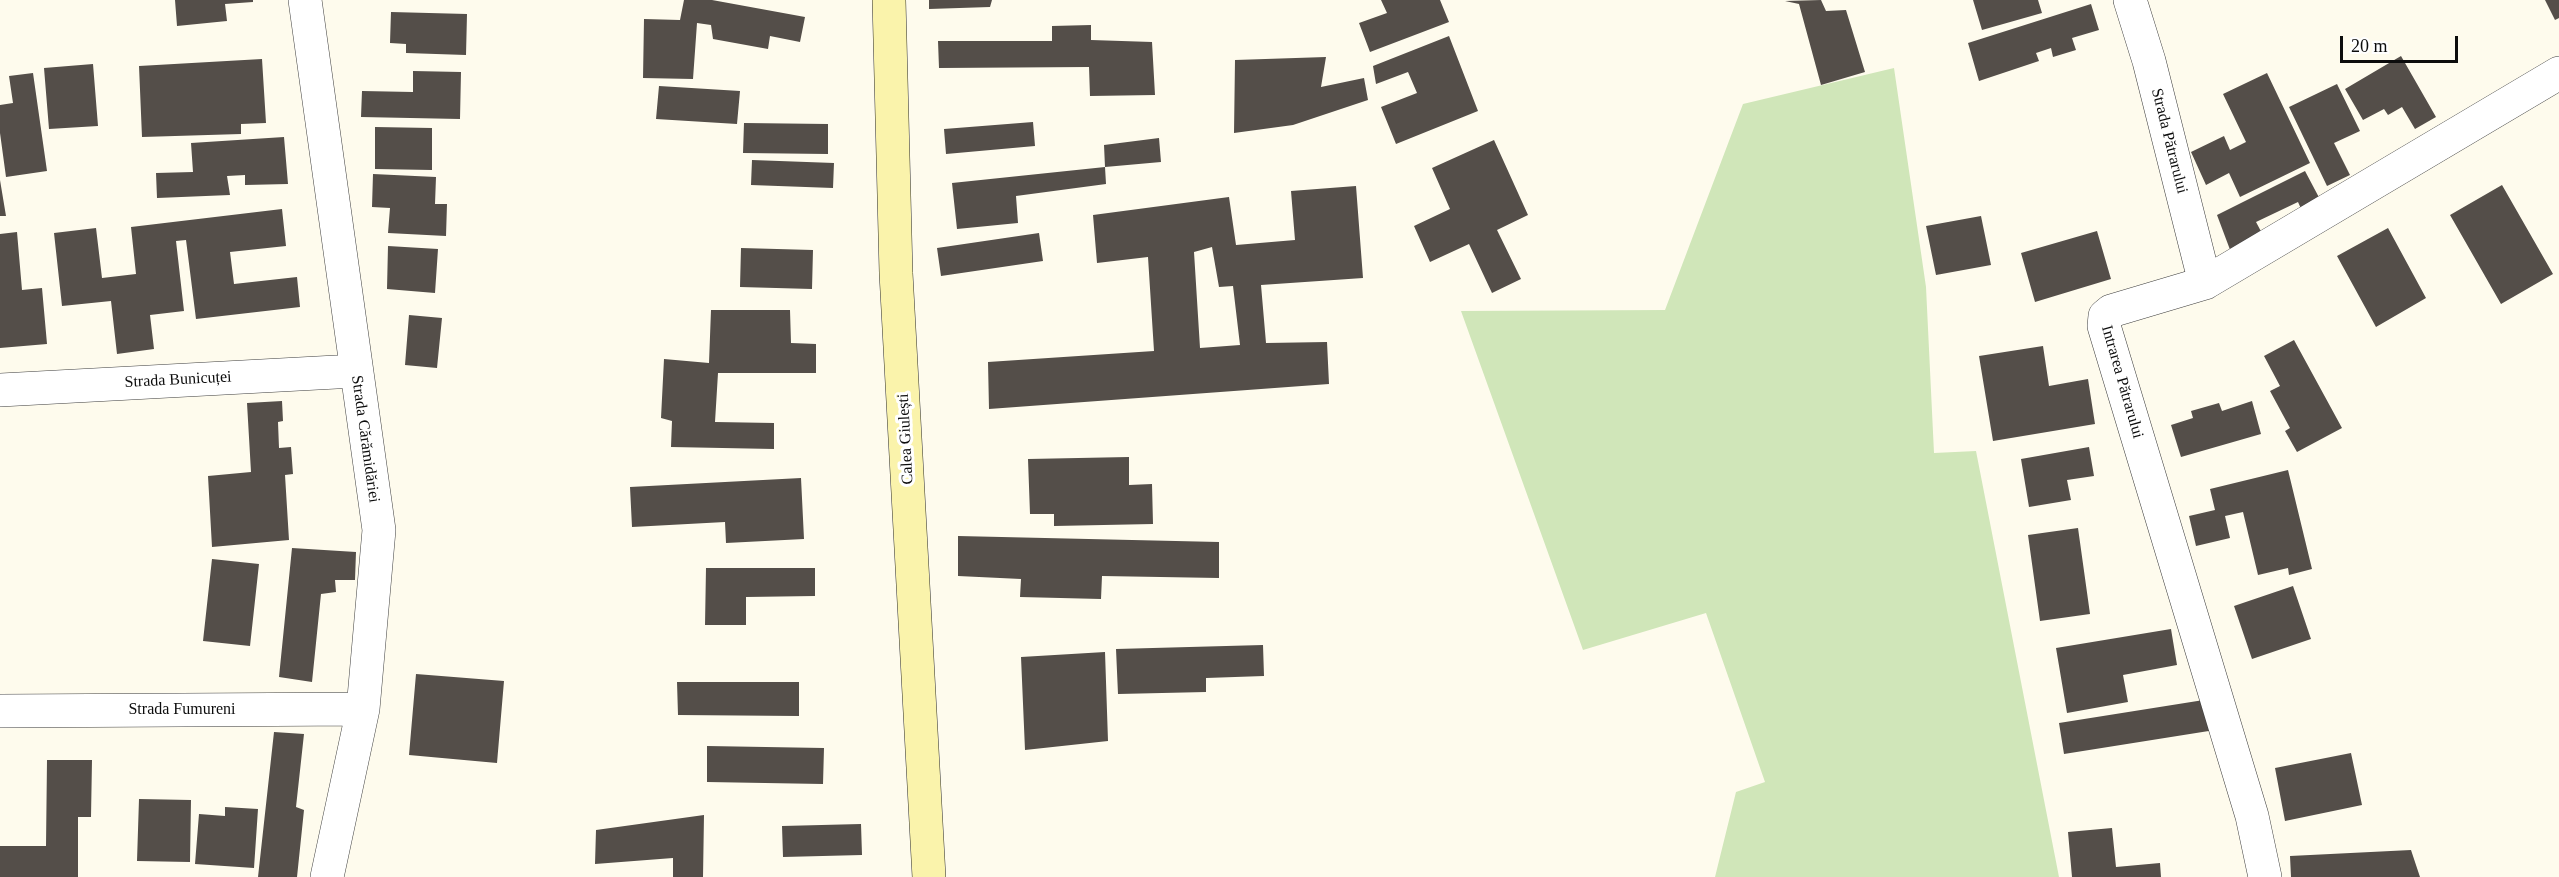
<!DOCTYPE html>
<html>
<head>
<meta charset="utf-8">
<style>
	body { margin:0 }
	#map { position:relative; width:2559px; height:877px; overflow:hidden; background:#fefbed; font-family:Georgia,serif }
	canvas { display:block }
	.scale { position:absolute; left:2340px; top:36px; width:118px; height:27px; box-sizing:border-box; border:3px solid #0c0c0c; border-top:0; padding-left:8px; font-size:18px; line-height:21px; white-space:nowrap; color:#0c0c0c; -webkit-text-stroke:4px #fff; paint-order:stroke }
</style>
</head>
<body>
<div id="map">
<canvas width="2559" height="877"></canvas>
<div class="scale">20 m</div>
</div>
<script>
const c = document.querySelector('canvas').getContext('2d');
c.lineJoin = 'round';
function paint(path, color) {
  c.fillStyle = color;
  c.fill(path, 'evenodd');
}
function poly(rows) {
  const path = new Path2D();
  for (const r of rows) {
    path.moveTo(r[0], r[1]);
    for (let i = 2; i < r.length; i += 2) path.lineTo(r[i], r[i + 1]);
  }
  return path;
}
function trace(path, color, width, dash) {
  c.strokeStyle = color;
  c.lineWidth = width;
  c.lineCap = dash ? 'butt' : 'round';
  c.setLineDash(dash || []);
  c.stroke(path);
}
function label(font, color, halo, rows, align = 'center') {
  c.font = font + ' Georgia,serif';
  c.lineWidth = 6;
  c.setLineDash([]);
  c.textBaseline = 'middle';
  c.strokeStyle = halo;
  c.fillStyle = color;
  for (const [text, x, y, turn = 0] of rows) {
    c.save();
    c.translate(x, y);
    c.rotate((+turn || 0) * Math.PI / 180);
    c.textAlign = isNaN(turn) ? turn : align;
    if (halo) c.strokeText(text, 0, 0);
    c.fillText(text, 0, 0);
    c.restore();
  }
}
const green = poly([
	[1894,68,1926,287,1934,453,1976,451,2059,877,1715,877,1736,792,1765,782,1706,613,1583,650,1461,311,1665,310,1743,104]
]);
const building = poly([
	[175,0,253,0,253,2,225,4,227,21,177,26],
	[684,0,712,0,805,17,800,42,770,36,768,49,713,39,711,25,697,23,693,79,643,78,644,19,680,20],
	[929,0,992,0,990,7,929,9],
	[1381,0,1440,0,1449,22,1370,52,1359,23,1387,13],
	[1821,0,1826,11,1846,10,1865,72,1821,85,1799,4,1785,1],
	[1973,0,2038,0,2042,13,1982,30],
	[2545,0,2559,0,2559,18,2555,20],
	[2091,4,2099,30,2072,38,2076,50,2053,57,2051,48,2036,53,2039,61,1979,81,1968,43],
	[391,12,467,14,466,55,406,53,406,44,390,43],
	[1091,25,1091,40,1152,42,1155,95,1090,96,1089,67,939,68,938,41,1052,41,1052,26],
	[1449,36,1478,111,1396,144,1381,107,1417,93,1408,72,1376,84,1373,66],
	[2401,56,2436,117,2415,129,2402,107,2388,115,2384,109,2363,120,2345,89],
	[1326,57,1321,87,1364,78,1368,100,1293,125,1234,133,1235,60],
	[262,59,266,123,241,124,241,134,142,137,139,66],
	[93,64,98,126,49,129,44,68],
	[413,71,461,72,460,119,361,117,362,91,413,92],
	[33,73,47,171,6,177,0,133,0,105,13,103,9,76],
	[2267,73,2310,163,2240,197,2229,173,2206,185,2191,152,2224,136,2230,150,2246,142,2223,94],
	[2337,84,2360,131,2334,143,2350,175,2327,186,2289,107],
	[659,86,740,91,737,124,656,119],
	[1033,122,1035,146,946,154,944,129],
	[744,123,828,124,828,154,743,153],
	[375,127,432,128,432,170,375,169],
	[284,137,288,184,245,185,245,175,227,176,230,195,157,198,156,173,193,172,191,143],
	[1159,138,1161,162,1105,167,1104,145],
	[1494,140,1528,215,1497,230,1521,279,1492,293,1469,244,1430,262,1414,226,1450,209,1432,168],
	[752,160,834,163,833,188,751,185],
	[1105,167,1106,184,1016,196,1018,223,957,229,952,183],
	[2305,171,2323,205,2303,213,2298,202,2256,222,2264,237,2232,255,2217,215],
	[373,174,436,177,435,204,447,204,446,236,388,233,390,208,372,207],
	[0,180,6,216,0,216],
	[2502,185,2553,274,2501,304,2450,215],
	[1356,186,1363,278,1261,285,1266,343,1327,342,1329,384,989,409,988,362,1154,351,1148,257,1097,263,1093,215,1229,197,1236,245,1295,240,1291,191],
	[1212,247,1219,287,1233,286,1240,345,1200,348,1194,252],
	[282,209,286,246,230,252,234,284,297,277,300,307,196,319,186,240,176,241,184,311,150,315,154,349,117,354,111,301,62,306,54,233,96,228,102,278,136,274,131,227],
	[1981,216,1991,265,1936,275,1926,226],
	[2388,228,2426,298,2376,327,2337,256],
	[2097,231,2111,279,2035,302,2021,253],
	[17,232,22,290,42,288,47,344,0,348,0,234],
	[1039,233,1043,261,941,276,937,248],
	[388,246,438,249,435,293,387,289],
	[741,248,813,250,812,289,740,287],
	[711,310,790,310,791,343,816,344,816,373,718,373,715,422,774,423,774,449,671,447,672,421,661,418,664,359,709,363],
	[409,315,442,318,437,368,405,365],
	[2294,340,2342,428,2297,452,2285,431,2290,428,2270,391,2280,386,2264,356],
	[2043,346,2049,386,2088,379,2095,424,1993,441,1979,356],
	[282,401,283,421,278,422,279,448,291,447,293,474,285,475,289,540,212,547,208,476,251,472,247,403],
	[2252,401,2261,434,2181,457,2171,425,2193,418,2191,411,2219,403,2222,411],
	[2089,447,2094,476,2067,480,2071,500,2029,507,2021,459],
	[1129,457,1129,485,1152,484,1153,524,1054,526,1054,514,1030,514,1028,459],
	[2288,470,2312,569,2289,575,2288,568,2258,575,2243,512,2225,516,2230,538,2196,546,2189,516,2215,510,2210,489],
	[801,478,804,539,726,543,725,522,632,527,630,487],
	[2078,528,2090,614,2040,621,2028,535],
	[958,536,1219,542,1219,578,1102,576,1101,599,1020,597,1021,579,958,576],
	[292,548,356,552,355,580,335,580,336,592,321,594,312,682,279,677],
	[212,559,259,564,250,646,203,641],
	[706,568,815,568,815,596,746,597,746,625,705,625],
	[2293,586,2311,639,2252,659,2234,606],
	[2171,629,2177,665,2123,675,2128,702,2067,713,2056,648],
	[1263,645,1264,676,1206,678,1206,692,1118,694,1116,649],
	[1105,652,1108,741,1025,750,1021,657],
	[416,674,504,681,497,763,409,755],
	[677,682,799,682,799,716,678,715],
	[2210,699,2215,730,2064,754,2059,723],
	[274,732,304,734,296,807,304,810,297,877,258,877],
	[707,746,824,748,823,784,707,782],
	[2351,753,2362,805,2285,821,2275,768],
	[47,760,92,760,91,817,78,817,78,877,0,877,0,846,46,846],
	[139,799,191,800,190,862,137,861],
	[225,807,258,809,254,868,195,864,199,814,225,816],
	[704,815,703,877,673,877,673,858,595,864,596,830],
	[861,824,862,855,783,857,782,826],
	[2112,828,2116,867,2160,863,2161,877,2072,877,2068,832],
	[2411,850,2420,877,2291,877,2290,856]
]);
const street = poly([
	[305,0,379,530,363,709,327,877],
	[2130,0,2149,61,2205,283],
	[0,390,355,371],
	[0,711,363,709],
	[2265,877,2252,816,2104,326,2105,316,2111,311,2205,283,2559,73]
]);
const secondary = poly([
	[889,0,896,273,929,877]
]);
const streetNames = [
	["Strada Pătrarului",2169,141,76],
	["Strada Bunicuței",178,380,-3],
	["Intrarea Pătrarului",2122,382,74],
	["Strada Cărămidăriei",365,439,82],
	["Calea Giulești",906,439,-93],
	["Strada Fumureni",182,710]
];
paint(green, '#d0e6b9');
paint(building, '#544e49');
trace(street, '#3f3f3f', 34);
trace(secondary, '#2e2e2e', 34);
trace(street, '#fff', 33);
trace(secondary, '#faf3ab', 33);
label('16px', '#0c0c0c', '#fff', streetNames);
</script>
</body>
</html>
